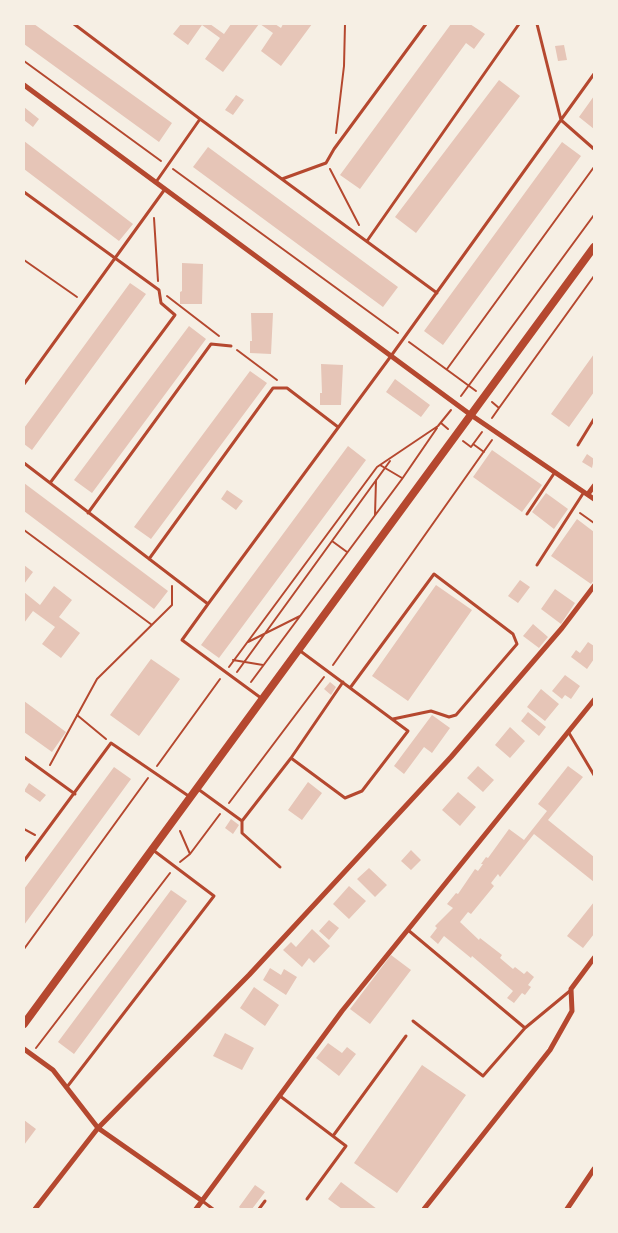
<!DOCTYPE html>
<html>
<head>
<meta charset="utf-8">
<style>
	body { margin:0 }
	#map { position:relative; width:618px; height:1233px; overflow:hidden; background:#f6efe4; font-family:"IBM Plex Sans",sans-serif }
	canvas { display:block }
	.frame { position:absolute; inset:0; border:25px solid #f6efe4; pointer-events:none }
</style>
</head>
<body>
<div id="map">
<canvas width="618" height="1233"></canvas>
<div class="frame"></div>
</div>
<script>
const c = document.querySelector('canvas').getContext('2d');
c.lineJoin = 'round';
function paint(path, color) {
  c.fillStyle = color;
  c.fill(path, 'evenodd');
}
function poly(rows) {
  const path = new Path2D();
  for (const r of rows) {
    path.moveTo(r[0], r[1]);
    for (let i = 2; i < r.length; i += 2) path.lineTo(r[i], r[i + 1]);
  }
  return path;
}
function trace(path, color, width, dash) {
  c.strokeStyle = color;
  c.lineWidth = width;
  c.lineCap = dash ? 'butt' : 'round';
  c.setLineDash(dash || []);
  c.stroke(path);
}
const building = poly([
	[24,24,34,24,172,123,159,142,24,44],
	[181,24,210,24,224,34,231,24,259,24,223,72,205,59,220,38,202,25,188,45,173,34],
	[260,24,275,24,281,28,283,24,312,24,281,66,261,51,273,33],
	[451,24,470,24,485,34,474,49,466,43,360,189,340,175],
	[564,45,567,60,558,61,555,46],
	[499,80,520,96,416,233,395,217],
	[236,95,244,100,233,115,225,110],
	[594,96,594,129,579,117],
	[24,107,39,119,33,127,24,120],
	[24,141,133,224,119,241,24,169],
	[562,142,581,156,443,345,424,331],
	[208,147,398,287,383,307,193,167],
	[182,263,203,264,202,304,180,304,180,292,182,291],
	[130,283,146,294,32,450,24,444,24,428],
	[251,313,273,313,271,354,250,353,250,341,252,341],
	[189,326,206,339,92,493,74,480],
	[594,354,594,392,569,427,551,414],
	[321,364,343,365,341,405,320,405,320,393,322,393],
	[250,371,267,383,151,539,134,527],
	[395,379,430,405,421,417,386,392],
	[348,446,366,460,219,658,201,645],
	[492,450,542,485,522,512,473,477],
	[587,454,594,459,592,468,582,462],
	[24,483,168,591,154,609,24,511],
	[227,490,243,501,236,510,221,499],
	[546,493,568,509,554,529,532,512],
	[577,519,594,532,594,580,591,584,551,556],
	[24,565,33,572,24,584],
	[520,580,530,587,518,603,508,596],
	[436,585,472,610,408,701,372,676],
	[54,586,72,600,59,617,80,633,61,658,42,644,55,627,33,611,24,623,24,592,40,605],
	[555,589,575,603,561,624,541,609],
	[533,624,548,637,539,648,523,636],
	[588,642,594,646,594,659,587,669,571,657,576,650,580,653],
	[151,659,180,679,139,736,110,715],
	[565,675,580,686,571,699,565,695,562,699,552,691],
	[330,682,336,687,331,695,324,689],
	[541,689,559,704,545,721,527,707],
	[24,701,66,732,52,752,24,732],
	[528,712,546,727,539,736,521,721],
	[432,715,450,728,432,753,424,747,404,774,394,766],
	[510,727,525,741,510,758,495,745],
	[478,766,494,780,483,792,467,778],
	[568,766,583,777,548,820,594,857,594,882,534,834,500,877,498,874,491,883,494,886,471,914,468,912,460,922,479,940,480,938,502,955,500,958,513,969,515,967,524,974,527,971,534,977,528,985,531,987,525,995,522,993,514,1003,507,998,513,991,472,956,471,958,444,936,438,944,430,937,437,928,435,926,453,908,447,904,456,893,458,894,475,869,478,871,483,864,481,864,486,857,488,858,509,829,524,840,547,811,538,804],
	[114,767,131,779,24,925,24,889],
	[308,782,322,793,302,820,288,810],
	[29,783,46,795,40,802,24,791],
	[458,792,476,807,460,826,442,810],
	[231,819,239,825,233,834,225,828],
	[411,850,421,860,411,870,401,861],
	[369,868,387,885,375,897,357,879],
	[349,886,366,901,349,919,333,904],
	[171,890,187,901,74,1054,58,1042],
	[594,902,594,934,583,948,567,936],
	[329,920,339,928,329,940,319,931],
	[312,929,330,946,314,963,309,958,302,967,283,950,291,942,296,947],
	[391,955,411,970,370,1024,350,1009],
	[270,968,281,975,284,969,297,977,286,995,263,980],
	[254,987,279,1005,265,1026,240,1008],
	[225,1033,254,1048,242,1070,213,1056],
	[328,1043,342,1053,347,1047,356,1054,339,1076,316,1058],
	[422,1065,466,1095,397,1193,354,1163],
	[24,1120,36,1129,24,1145],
	[341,1182,377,1209,342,1209,328,1199],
	[255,1185,265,1192,252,1209,241,1209,239,1207]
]);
const path = poly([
	[24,61,161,161],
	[336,133,344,66,345,24],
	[173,169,398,333],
	[330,169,359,225],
	[154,218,158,281],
	[24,260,77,297],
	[167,296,219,336],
	[409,342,476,391],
	[237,350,277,380],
	[447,369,594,167],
	[461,396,594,215],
	[492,402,499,408,594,276],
	[492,418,499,408],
	[441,423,448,429],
	[463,441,471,447,482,432],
	[473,444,484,452],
	[380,465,402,478],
	[580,513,594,523],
	[375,515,376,480],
	[24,530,152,625],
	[332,541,347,552],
	[248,642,300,616],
	[233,660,263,665],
	[333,665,492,440],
	[229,667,377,467,438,426,451,410],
	[237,672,390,461],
	[251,682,402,479,437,428],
	[77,715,106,739],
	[50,765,97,679,172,605,172,586],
	[157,766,220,679],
	[229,803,324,677],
	[24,829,35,835],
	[180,831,190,854],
	[180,862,190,854,220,814],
	[24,949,148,778],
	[36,1048,170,873]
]);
const service = poly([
	[74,24,200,119,156,182],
	[537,24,561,120,594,149],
	[200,119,437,293],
	[282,179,326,163,334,149,426,24],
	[24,192,159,290,161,303,175,315,50,483],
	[367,241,519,24],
	[24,384,165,189],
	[578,445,594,419],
	[24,463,208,604,182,640,261,698],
	[88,513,211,344,231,346],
	[527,514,555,472],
	[149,559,273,388,287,388,338,427],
	[537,565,584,492],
	[208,604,391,356,594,74],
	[350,688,434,574,513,634,517,644,456,715,449,717,431,711,393,719],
	[569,733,594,775],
	[24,757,75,794],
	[291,758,345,798,362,791,408,731,299,650],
	[198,789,242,821],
	[24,861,111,743,190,797],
	[280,867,242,833,242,821,291,758,343,682],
	[408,930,525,1028],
	[413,1021,483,1076,525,1028,571,990],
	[67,1087,214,896,153,850],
	[280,1096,346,1146,307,1199],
	[333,1136,406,1036],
	[201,1200,213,1209],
	[259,1209,265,1201]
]);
const minor = poly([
	[24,85,471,415,594,499],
	[588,494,594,486],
	[24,1049,53,1070,98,1128,201,1200],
	[35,1209,98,1128,249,975,451,757,562,628,594,586],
	[196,1209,342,1011,594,700],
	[424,1209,550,1050,572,1011,571,989,594,958],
	[567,1209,594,1169]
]);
const tertiary = poly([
	[24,1024,594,247]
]);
paint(building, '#e6c5b7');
trace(path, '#b5482f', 2);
trace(service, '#b5482f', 3);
trace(minor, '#b5482f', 5);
trace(tertiary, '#b5482f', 8);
</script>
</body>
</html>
